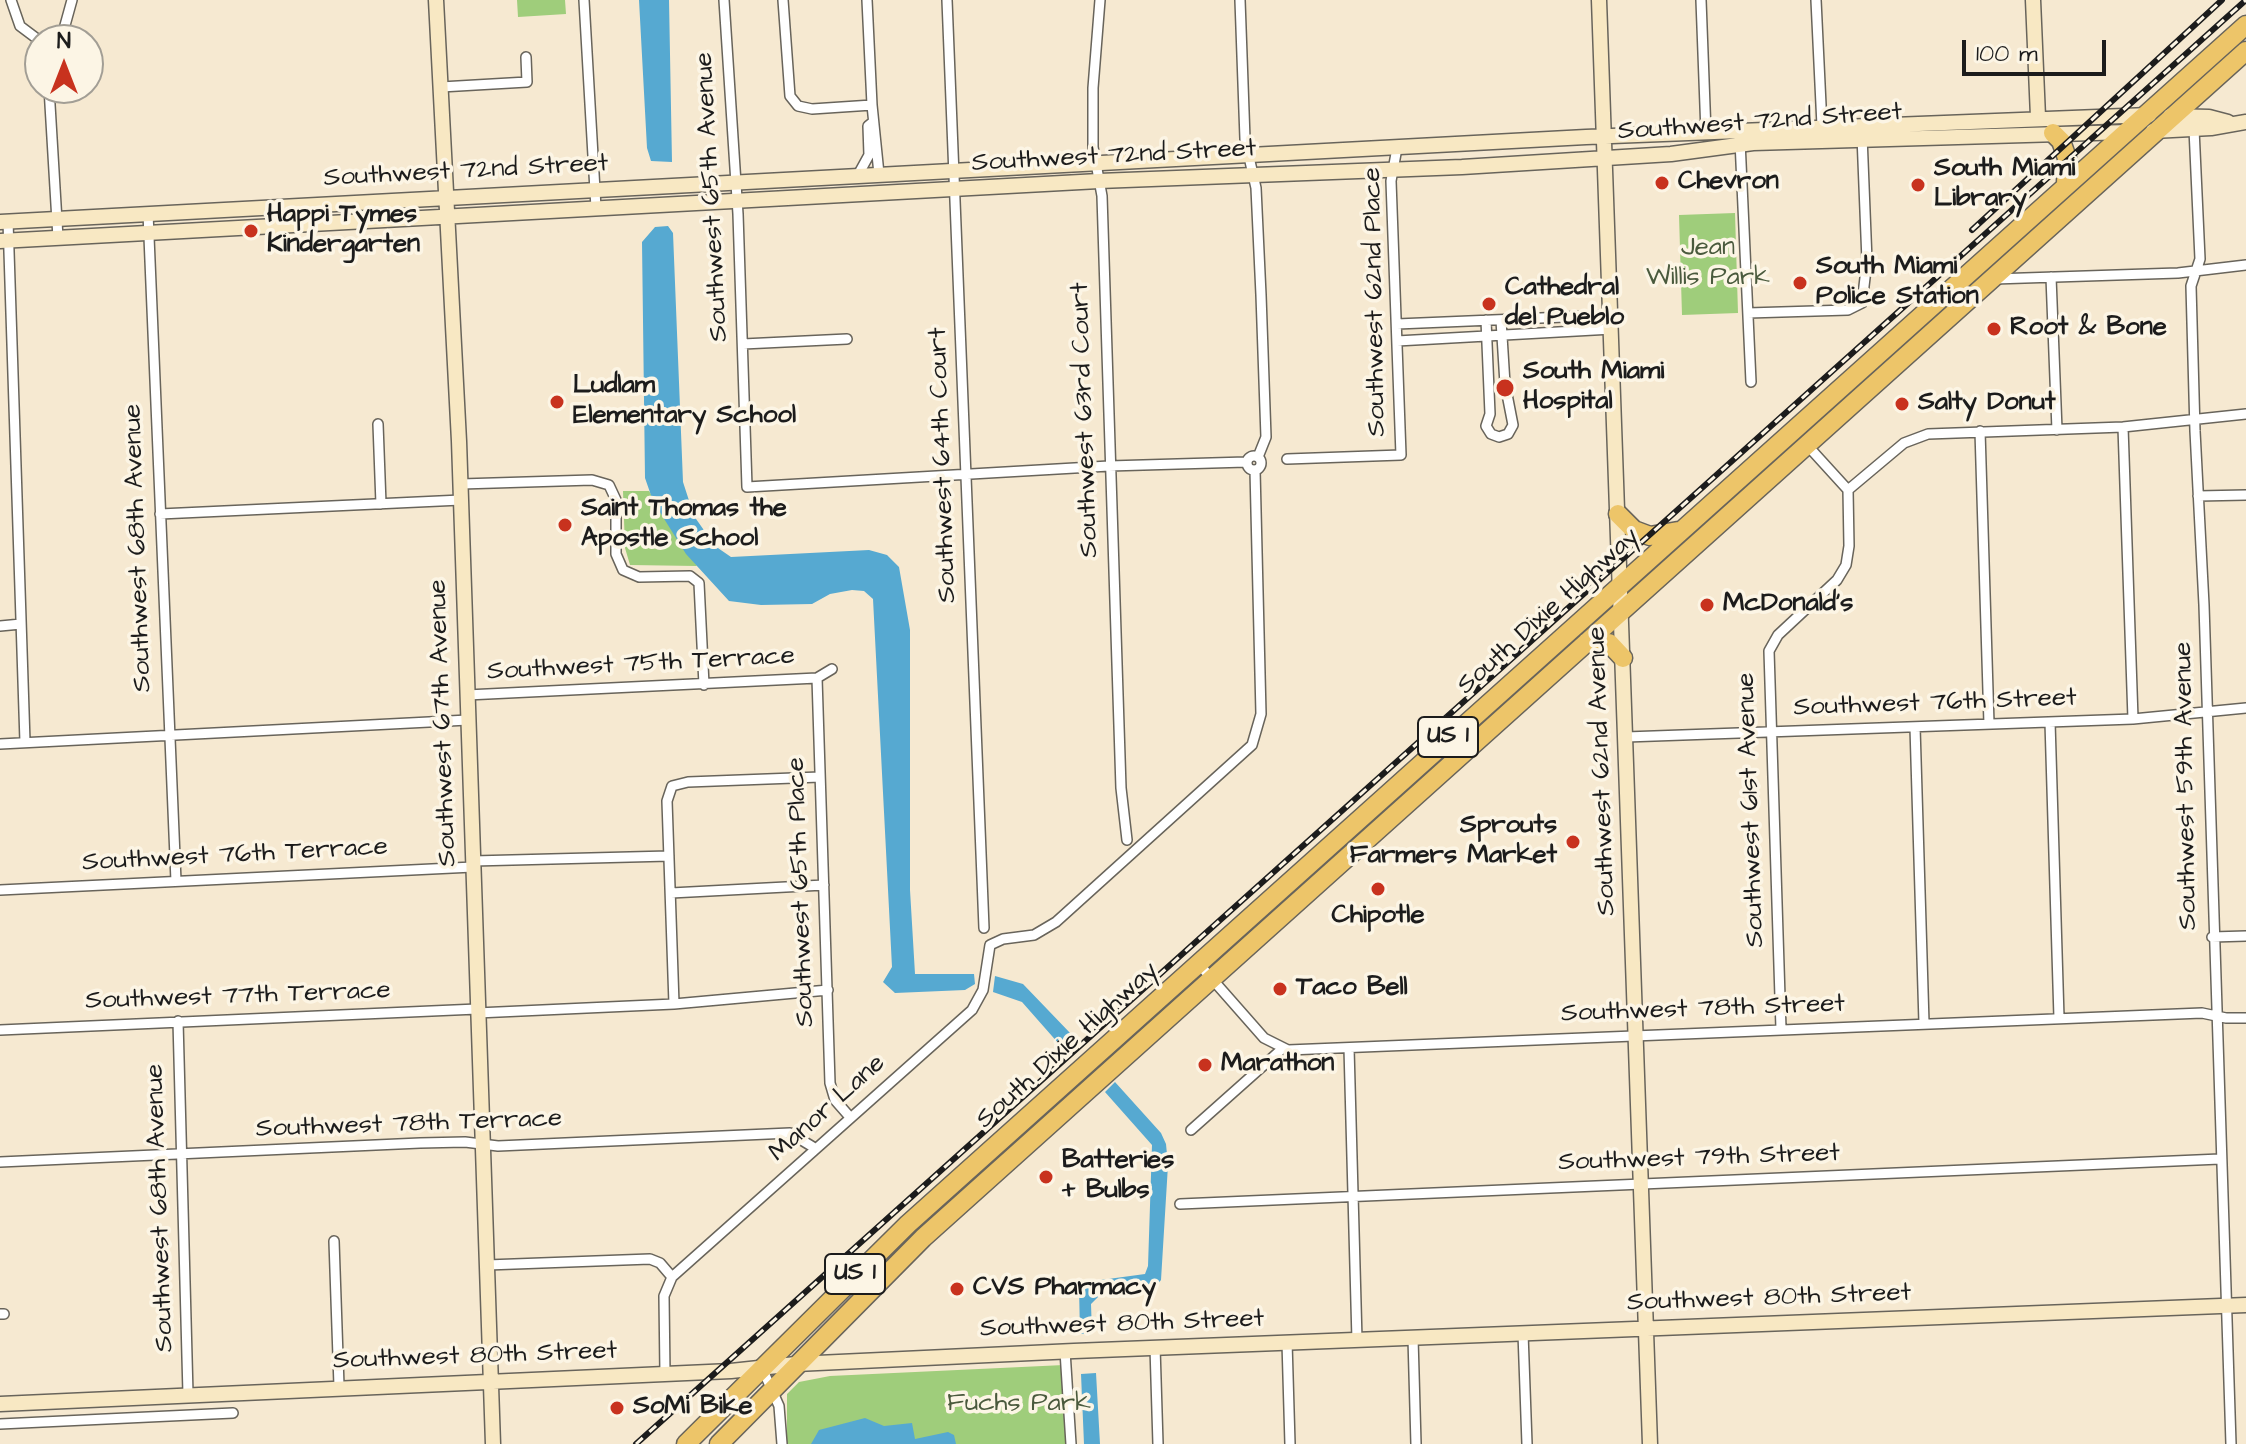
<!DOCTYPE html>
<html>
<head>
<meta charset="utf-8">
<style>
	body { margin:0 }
	#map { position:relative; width:2246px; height:1444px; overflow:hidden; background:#f6e9d1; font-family:"Architects Daughter",sans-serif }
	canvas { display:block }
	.north { position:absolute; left:24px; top:24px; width:80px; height:80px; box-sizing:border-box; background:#fcf5e5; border:2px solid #a29e95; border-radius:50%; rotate:0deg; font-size:22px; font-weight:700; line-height:32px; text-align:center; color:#1c1c1c }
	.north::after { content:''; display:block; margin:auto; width:28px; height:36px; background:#c8321e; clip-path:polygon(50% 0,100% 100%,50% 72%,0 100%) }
	.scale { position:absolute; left:1962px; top:40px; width:144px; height:36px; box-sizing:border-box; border:4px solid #1c1c1c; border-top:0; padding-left:10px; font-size:24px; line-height:28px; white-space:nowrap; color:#1c1c1c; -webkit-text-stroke:6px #fcf5e5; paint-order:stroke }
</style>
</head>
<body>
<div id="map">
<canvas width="2246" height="1444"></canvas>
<div class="north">N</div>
<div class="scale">100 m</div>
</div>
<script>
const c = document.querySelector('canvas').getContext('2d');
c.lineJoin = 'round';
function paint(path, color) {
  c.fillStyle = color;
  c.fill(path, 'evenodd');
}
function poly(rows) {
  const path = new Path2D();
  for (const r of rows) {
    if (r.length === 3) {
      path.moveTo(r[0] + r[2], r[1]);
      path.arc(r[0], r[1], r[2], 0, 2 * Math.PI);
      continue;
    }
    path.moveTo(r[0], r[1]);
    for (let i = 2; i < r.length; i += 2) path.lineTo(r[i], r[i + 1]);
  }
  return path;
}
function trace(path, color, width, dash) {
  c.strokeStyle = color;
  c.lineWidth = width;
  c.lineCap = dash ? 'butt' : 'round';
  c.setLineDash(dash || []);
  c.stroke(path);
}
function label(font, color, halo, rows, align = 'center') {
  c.font = font + ' "Architects Daughter",sans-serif';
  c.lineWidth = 7;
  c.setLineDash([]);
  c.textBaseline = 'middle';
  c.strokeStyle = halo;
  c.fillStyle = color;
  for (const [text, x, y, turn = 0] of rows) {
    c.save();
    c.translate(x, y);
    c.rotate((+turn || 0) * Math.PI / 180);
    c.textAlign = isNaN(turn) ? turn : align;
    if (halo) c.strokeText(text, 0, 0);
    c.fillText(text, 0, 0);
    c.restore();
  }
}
const green = poly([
	[517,0,565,0,566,14,518,17],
	[1735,213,1738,313,1682,315,1679,215],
	[623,491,649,491,697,566,630,565,625,548],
	[1064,1365,1066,1444,787,1444,787,1394,799,1382,830,1376]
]);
const water = poly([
	[639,0,669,0,672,162,651,161,647,148],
	[668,226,673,233,683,482,694,516,715,546,731,557,869,550,887,555,899,567,910,630,910,890,915,974,974,974,975,984,965,990,895,993,883,982,892,967,873,599,864,591,852,590,830,594,812,604,761,605,729,601,686,554,653,501,645,478,642,242,655,227],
	[995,976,1023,984,1072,1035,1059,1044,1022,1002,993,992],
	[1115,1082,1161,1133,1166,1144,1168,1165,1161,1280,1157,1285,1102,1293,1091,1304,1092,1333,1080,1334,1079,1287,1086,1282,1145,1274,1148,1266,1152,1145,1105,1092],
	[1096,1373,1100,1444,1084,1444,1081,1374],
	[865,1418,884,1426,912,1423,915,1439,948,1432,954,1435,956,1444,811,1444,819,1430]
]);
const street = poly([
	[11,0,20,26,40,41],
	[584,0,596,208],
	[724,0,738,214,747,487,1109,466,1246,462],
	[783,0,790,96,798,106,812,109,872,105,867,0],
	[947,0,984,928],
	[1100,0,1093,88,1093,147,1102,196,1121,788,1127,840],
	[1240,0,1245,139,1256,188,1261,295,1266,437,1258,457],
	[1701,0,1706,133],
	[1816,0,1822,126],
	[52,40,64,29,72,0],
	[441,87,527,82,526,57],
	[49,88,58,238],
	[872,105,879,174],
	[2194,129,2200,259,2191,286,2195,431,2204,605,2231,1444],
	[1740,141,1751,382],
	[858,175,869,155,868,126,873,122],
	[148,213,176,881],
	[8,221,25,742],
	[2051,277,2057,430],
	[1994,279,2178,273,2246,265],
	[1748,313,1848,310,1862,303,1867,261,1862,136],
	[1486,320,1490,414,1486,426,1491,434,1499,437,1508,434,1513,425,1505,384,1501,320],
	[1397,324,1612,315],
	[1397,341,1612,329],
	[743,344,847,339],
	[378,424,381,504],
	[2123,427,2133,719],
	[1980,431,1989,724],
	[1254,463,7],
	[1287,459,1401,455,1391,181,1397,148],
	[461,484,592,480,609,485,616,500,616,554,623,570,639,577,690,576,699,583,704,685],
	[1848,490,1904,443,1928,434,2123,427,2246,414],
	[2198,496,2246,495],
	[160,514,461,500],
	[0,626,21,624],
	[817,678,830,1083,835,1100,849,1116],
	[467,695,817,678,832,669],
	[2050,722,2059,1018],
	[1915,727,1924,1023],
	[1626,737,2133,719,2246,708],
	[0,744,468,720],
	[473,861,669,856],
	[0,890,473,867],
	[671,893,824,885],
	[2212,937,2246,936],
	[1198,963,1264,1038,1288,1050,2202,1013,2226,1018,2246,1018],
	[674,1004,667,801,672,786,688,782,820,777],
	[477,1013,674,1004,828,990],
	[178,1021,188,1394],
	[1781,1029,1769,651,1778,635,1837,580,1846,565,1849,546,1848,490,1807,445],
	[0,1030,477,1009],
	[1349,1048,1357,1340],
	[1191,1130,1282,1049],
	[0,1162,420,1143,465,1142,498,1146,790,1133,813,1147],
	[1180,1204,2220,1159],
	[334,1241,339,1386],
	[487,1265,650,1259,660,1263,672,1277],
	[0,1314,4,1314],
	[1523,1333,1527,1444],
	[1413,1338,1416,1444],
	[1287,1342,1290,1444],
	[1155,1347,1158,1444],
	[1065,1351,1071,1444],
	[762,1368,779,1406,782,1444],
	[665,1374,664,1296,672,1277,972,1010,983,990,990,945,1003,939,1034,935,1056,922,1252,745,1261,714,1255,470],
	[0,1424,233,1413]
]);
const secondary = poly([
	[436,0,459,441,493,1444],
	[1599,0,1650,1444],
	[2033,0,2038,117],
	[2170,116,2209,117,2228,122],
	[2153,131,2211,128,2246,122],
	[0,222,1586,137,2149,115],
	[0,241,1099,181,1462,167,1671,154,1753,143,2128,132],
	[0,1404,731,1371,796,1364,1074,1351,2246,1305]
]);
const highway = poly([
	[2053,133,2061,141,2067,158,2066,183],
	[1618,514,1634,530,1650,536,1678,531],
	[1587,642,1609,643,1623,658],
	[686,1444,908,1224,2246,25],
	[719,1444,923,1238,2246,51]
]);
const rail = poly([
	[1972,230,2222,0],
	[636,1444,2246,0]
]);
const markers = [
	[1662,183,8,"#c8321e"],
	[1918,185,8,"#c8321e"],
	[251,231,8,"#c8321e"],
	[1800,283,8,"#c8321e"],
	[1489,304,8,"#c8321e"],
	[1994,329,8,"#c8321e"],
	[1505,388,10,"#c8321e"],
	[557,402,8,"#c8321e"],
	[1902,404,8,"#c8321e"],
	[565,525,8,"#c8321e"],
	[1707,605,8,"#c8321e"],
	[1573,842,8,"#c8321e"],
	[1378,889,8,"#c8321e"],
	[1280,989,8,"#c8321e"],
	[1205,1065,8,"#c8321e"],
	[1046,1177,8,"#c8321e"],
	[957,1289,8,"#c8321e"],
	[617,1408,8,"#c8321e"]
];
const shields = [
	[1448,737,60],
	[855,1274,60]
];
const shieldNames = [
	["US 1",1448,737],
	["US 1",855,1274]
];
const streetNames = [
	["Southwest 72nd Street",1760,123,-4],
	["Southwest 72nd Street",1114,157,-3],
	["Southwest 72nd Street",466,172,-3],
	["Southwest 65th Avenue",713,197,-93],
	["Southwest 62nd Place",1376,302,-91],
	["Southwest 63rd Court",1086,420,-92],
	["Southwest 64th Court",944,465,-92],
	["Southwest 68th Avenue",139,548,-92],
	["South Dixie Highway",1549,612,-42],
	["Southwest 75th Terrace",641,665,-3],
	["Southwest 76th Street",1935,704,-2],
	["Southwest 67th Avenue",444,723,-92],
	["Southwest 62nd Avenue",1603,771,-92],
	["Southwest 59th Avenue",2187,786,-91],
	["Southwest 61st Avenue",1752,810,-92],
	["Southwest 76th Terrace",235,856,-3],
	["Southwest 65th Place",802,892,-92],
	["Southwest 77th Terrace",238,997,-2],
	["Southwest 78th Street",1703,1010,-2],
	["South Dixie Highway",1068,1046,-42],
	["Manor Lane",828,1109,-42],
	["Southwest 78th Terrace",409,1125,-2],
	["Southwest 79th Street",1699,1159,-2],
	["Southwest 68th Avenue",161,1208,-92],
	["Southwest 80th Street",1769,1299,-2],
	["Southwest 80th Street",1122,1325,-2],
	["Southwest 80th Street",475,1357,-2]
];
const poiNames = [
	["South Miami",1934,170],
	["Library",1934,200],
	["Chevron",1678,183],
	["Happi Tymes",267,216],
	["Kindergarten",267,246],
	["South Miami",1816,268],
	["Police Station",1816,298],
	["Cathedral",1505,289],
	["del Pueblo",1505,319],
	["Root & Bone",2010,329],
	["South Miami",1523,373],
	["Hospital",1523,403],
	["Ludlam",573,387],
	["Elementary School",573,417],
	["Salty Donut",1918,404],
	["Saint Thomas the",581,510],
	["Apostle School",581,540],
	["McDonald's",1723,605],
	["Sprouts",1557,827,"right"],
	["Farmers Market",1557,857,"right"],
	["Chipotle",1378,917,"center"],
	["Taco Bell",1296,989],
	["Marathon",1221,1065],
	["Batteries",1062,1162],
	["+ Bulbs",1062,1192],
	["CVS Pharmacy",973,1289],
	["SoMi Bike",633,1408]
];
const parkNames = [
	["Jean",1708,249],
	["Willis Park",1708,279],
	["Fuchs Park",1019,1405]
];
paint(green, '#9fcd7b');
paint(water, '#56a9d1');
trace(street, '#68645b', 12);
trace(secondary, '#68645b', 17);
trace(highway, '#68645b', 21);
trace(street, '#fff', 9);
trace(secondary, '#f8e8c3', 14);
trace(highway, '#edc569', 18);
trace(rail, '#1c1c1c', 6);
trace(rail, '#fcf5e5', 3, [9]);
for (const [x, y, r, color] of markers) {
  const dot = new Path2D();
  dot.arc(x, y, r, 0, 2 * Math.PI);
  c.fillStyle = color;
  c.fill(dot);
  trace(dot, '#fcf5e5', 3);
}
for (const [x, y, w] of shields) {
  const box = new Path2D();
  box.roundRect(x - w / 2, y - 20, w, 40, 6);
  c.fillStyle = '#fcf5e5';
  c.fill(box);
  trace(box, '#1c1c1c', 2);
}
label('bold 24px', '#1c1c1c', null, shieldNames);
label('26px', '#1c1c1c', '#fcf5e5', streetNames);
label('bold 26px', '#1c1c1c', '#fcf5e5', poiNames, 'left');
label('26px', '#4a5a3d', '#fcf5e5', parkNames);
</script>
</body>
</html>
